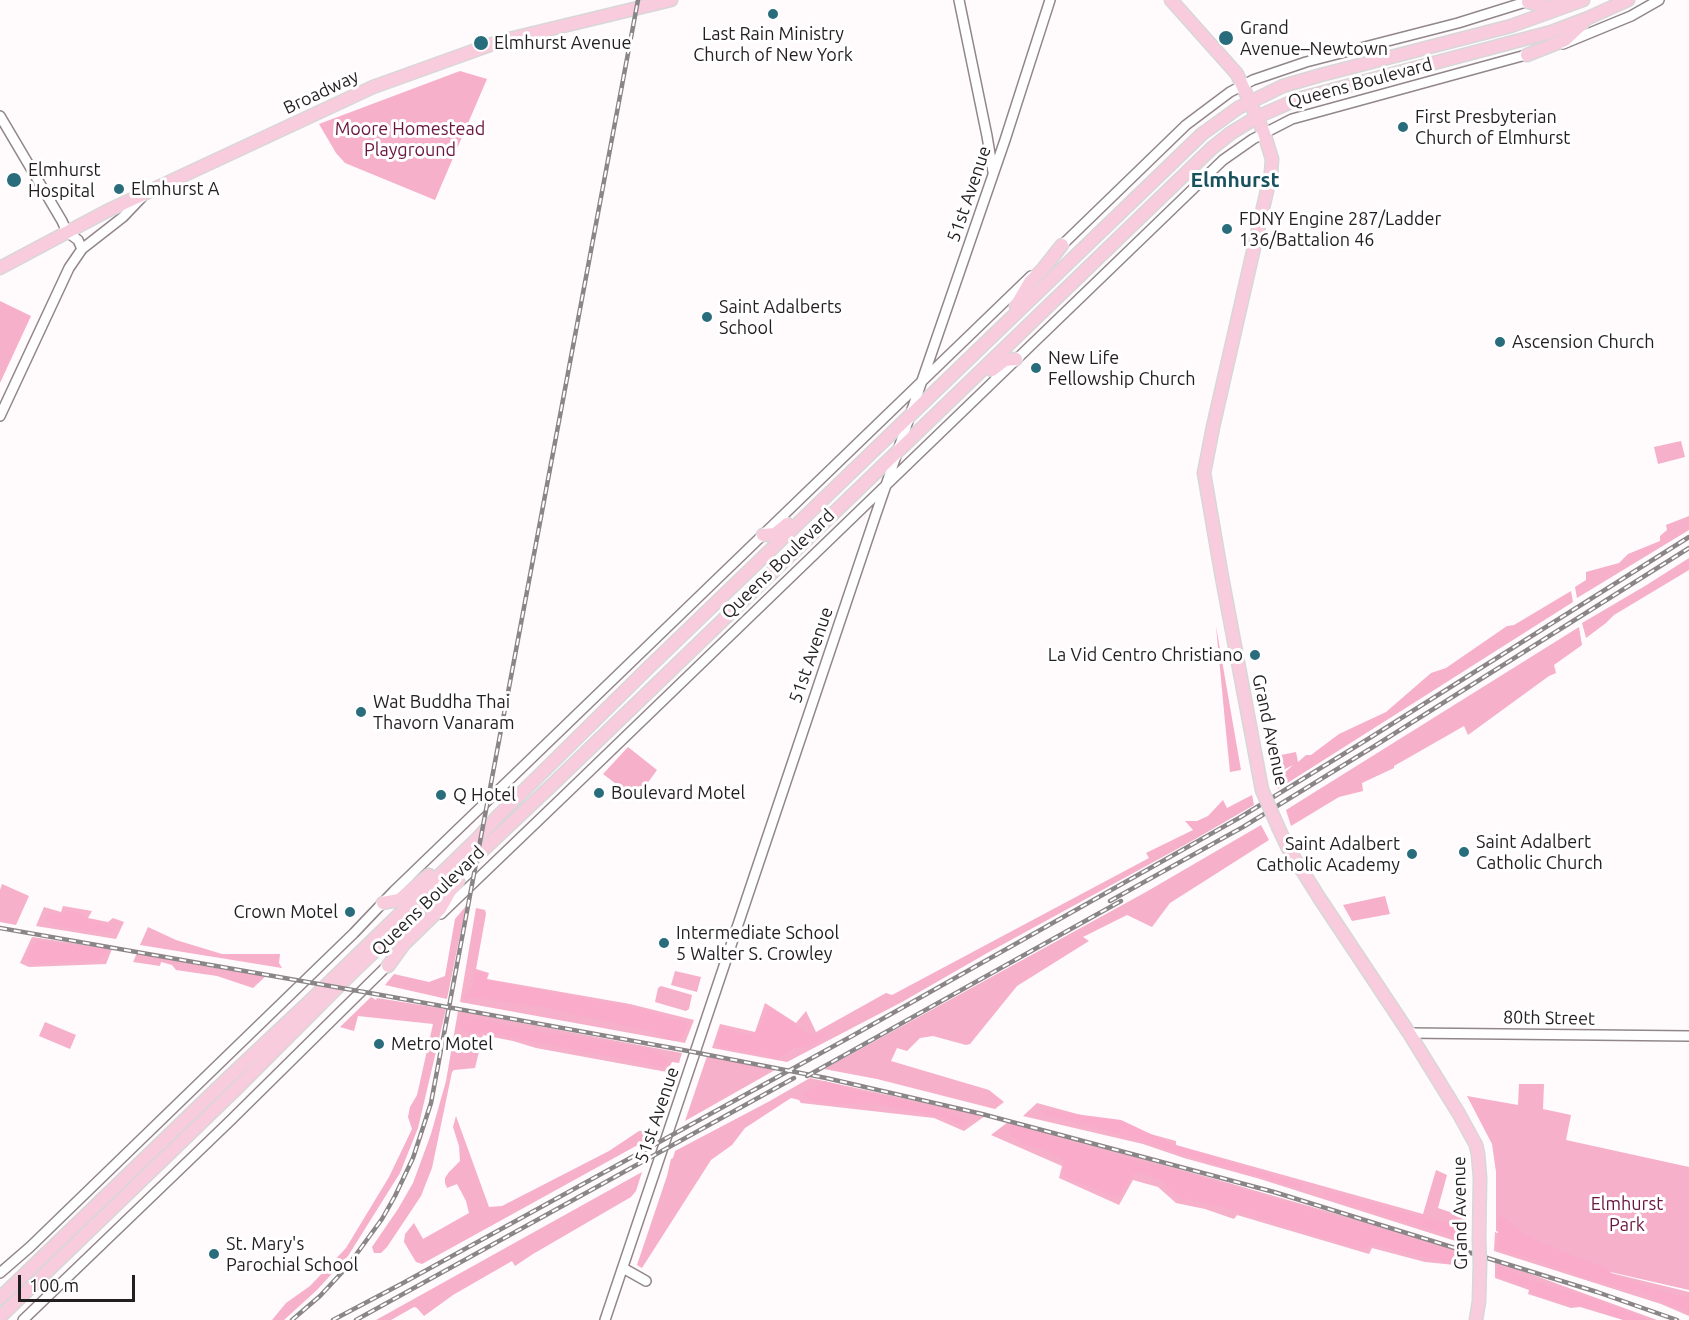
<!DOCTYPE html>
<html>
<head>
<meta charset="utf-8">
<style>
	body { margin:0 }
	#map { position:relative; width:1689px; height:1320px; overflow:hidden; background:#fffafc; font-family:Ubuntu,sans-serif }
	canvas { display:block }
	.scale { position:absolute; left:18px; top:1275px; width:117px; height:27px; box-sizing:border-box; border:3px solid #231f20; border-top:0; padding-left:8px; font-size:18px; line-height:21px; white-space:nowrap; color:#231f20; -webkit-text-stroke:4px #fff; paint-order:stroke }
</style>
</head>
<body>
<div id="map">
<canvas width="1689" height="1320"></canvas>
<div class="scale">100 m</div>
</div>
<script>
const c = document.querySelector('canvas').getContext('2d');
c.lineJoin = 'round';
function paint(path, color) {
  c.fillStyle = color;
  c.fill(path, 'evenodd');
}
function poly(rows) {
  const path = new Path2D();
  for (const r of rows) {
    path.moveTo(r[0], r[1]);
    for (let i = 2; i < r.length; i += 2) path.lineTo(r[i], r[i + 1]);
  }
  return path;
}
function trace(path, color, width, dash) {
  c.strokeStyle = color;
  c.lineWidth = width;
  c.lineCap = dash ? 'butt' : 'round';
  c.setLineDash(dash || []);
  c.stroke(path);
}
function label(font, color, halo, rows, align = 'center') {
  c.font = font + ' Ubuntu,sans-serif';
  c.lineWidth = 6;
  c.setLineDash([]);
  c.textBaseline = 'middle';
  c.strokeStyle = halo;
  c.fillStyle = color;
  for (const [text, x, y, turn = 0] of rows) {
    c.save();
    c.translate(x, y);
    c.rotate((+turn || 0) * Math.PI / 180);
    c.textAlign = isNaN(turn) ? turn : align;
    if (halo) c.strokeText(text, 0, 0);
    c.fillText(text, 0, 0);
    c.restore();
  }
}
const green = poly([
	[460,71,487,79,435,200,345,163,336,153,319,124],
	[0,301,31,316,0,383],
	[1681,441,1685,457,1658,464,1654,447],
	[1689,516,1689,530,1577,598,1575,587,1586,580,1586,572,1619,563,1628,554,1660,541,1660,536,1667,530,1666,525],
	[1689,558,1689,570,1614,615,1606,623,1586,638,1582,623,1645,586],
	[1571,591,1573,602,1278,789,1273,776,1283,774,1293,765,1274,775,1271,757,1296,752,1298,762,1306,755,1311,755,1339,734,1386,712,1431,673,1446,668,1507,626,1514,625],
	[1216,626,1241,770,1230,772,1225,722],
	[1579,627,1582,645,1554,665,1556,673,1549,676,1468,735,1464,726,1394,766,1394,768,1362,783,1363,791,1339,797,1291,826,1286,810],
	[628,747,657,770,636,799,603,774],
	[1252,795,1254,805,1190,842,989,952,902,1002,787,1062,712,1048,720,1024,755,1032,765,1003,796,1023,806,1011,816,1032,886,993,892,995,1149,858,1146,853,1193,830,1185,821,1197,821,1208,816,1223,800,1227,808],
	[1261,825,1269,840,1170,903,1152,927,1127,915,1083,937,1089,941,1017,986,970,1044,966,1045,933,1036,920,1038,907,1051,897,1048,891,1061,989,1090,1004,1102,995,1109,877,1079,824,1069,1146,892],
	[2,884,29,896,16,925,0,922,0,890],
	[1385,896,1390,914,1352,921,1343,905],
	[63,906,92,911,88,918,108,922,113,918,124,922,116,939,36,926,44,907,61,912],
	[466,906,447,999,385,985,394,974,429,982,445,976,455,919],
	[476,908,485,910,486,914,476,969,489,973,487,979,630,1004,694,1020,685,1043,460,1002],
	[148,927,176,940,222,954,280,954,279,963,282,968,140,945],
	[32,937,112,949,106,964,29,967,20,963],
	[137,953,209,967,266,976,253,988,217,976,176,970,172,965,161,962,160,966,133,962],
	[675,971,701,977,697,992,671,985],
	[661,986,692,995,689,1009,686,1011,655,1002,658,988],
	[371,997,376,1000,377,998,446,1009,418,1128,400,1173,348,1256,317,1290,284,1320,272,1320,286,1303,310,1286,346,1248,389,1177,412,1129,408,1117,410,1107,417,1095,433,1024,358,1016,354,1031,340,1027],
	[458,1011,682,1053,679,1063,672,1062,667,1072,536,1048,513,1041,483,1035,475,1068,454,1070,452,1072,432,1168,421,1196,387,1247,381,1253,374,1253,372,1247,398,1209,413,1183,431,1134,446,1081],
	[45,1022,76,1035,70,1049,39,1036],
	[707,1056,760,1067,775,1070,685,1121],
	[810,1078,985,1116,964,1131,934,1118,801,1103,799,1100,791,1098,745,1128,732,1145,711,1160,642,1268,637,1265,667,1176,671,1159,673,1158,675,1151,768,1102],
	[1519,1084,1544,1084,1543,1109,1571,1115,1566,1140,1689,1167,1689,1290,1562,1261,1689,1292,1689,1316,1661,1304,1494,1251,1495,1232,1544,1250,1496,1231,1496,1172,1492,1144,1467,1096,1518,1105],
	[1037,1103,1176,1141,1176,1145,1423,1214,1436,1170,1447,1175,1438,1208,1465,1217,1465,1244,1260,1179,1184,1158,1143,1144,1023,1116],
	[456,1116,489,1207,502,1206,609,1151,639,1131,656,1129,654,1136,422,1264,416,1262,404,1242,405,1234,414,1223,423,1239,469,1213,466,1201,457,1184,447,1188,445,1183,445,1178,449,1172,460,1161,459,1146,453,1127],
	[1008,1122,1222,1181,1465,1251,1465,1266,1425,1262,1372,1248,1369,1254,1237,1215,1234,1219,1205,1209,1176,1203,1158,1187,1133,1180,1119,1205,1059,1178,1062,1166,991,1135],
	[642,1172,636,1191,631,1197,533,1254,515,1266,512,1261,453,1295,424,1316,417,1308,414,1307,391,1320,376,1320],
	[1495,1261,1657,1320,1623,1320,1580,1307,1571,1308,1528,1294,1529,1290,1495,1278]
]);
const forest = poly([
	[67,911,77,912,86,918,113,929,111,931,100,932,56,926,46,918,50,914,60,915],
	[40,941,104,949,107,953,99,960,33,964,26,957,31,947],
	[477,972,487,974,486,980,636,1008,686,1023,688,1026,683,1036,676,1041,666,1039,652,1031,542,1007,478,998,468,998,464,1000,466,994,472,989],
	[767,1009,771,1009,797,1026,804,1032,815,1036,825,1031,824,1036,817,1042,806,1047,794,1048,778,1058,721,1047,718,1045,717,1043,720,1031,725,1029,747,1035,754,1034,762,1024],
	[462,1015,528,1030,592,1039,649,1049,661,1054,667,1061,667,1064,662,1067,486,1032,465,1032,458,1025],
	[825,1081,853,1090,910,1102,951,1113,967,1121,962,1125,942,1117,873,1103,842,1104,815,1102,802,1094],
	[1044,1110,1121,1120,1172,1144,1301,1184,1303,1189,1205,1161,1120,1134,1042,1114,1041,1112],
	[1011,1126,1018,1126,1050,1137,1122,1157,1186,1173,1396,1234,1460,1255,1463,1258,1462,1262,1455,1264,1369,1244,1366,1248,1357,1248,1227,1208,1182,1198,1171,1192,1163,1181,1140,1172,1132,1175,1119,1197,1113,1196,1065,1177,1063,1160,1043,1150,1024,1145,1011,1135,1008,1130],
	[1325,1190,1430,1220,1459,1225,1462,1229,1463,1239,1334,1200,1324,1196,1323,1194],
	[1503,1216,1523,1234,1563,1252,1604,1267,1615,1276,1667,1293,1689,1297,1689,1313,1638,1290,1621,1288,1591,1280,1534,1259,1503,1251,1499,1248,1498,1244,1498,1219],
	[1499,1266,1533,1281,1590,1298,1647,1320,1625,1320,1593,1308,1566,1304,1531,1293,1530,1289,1527,1286,1498,1276,1496,1274]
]);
const minor = poly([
	[959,0,987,136,993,172],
	[1563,44,1631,16,1659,0],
	[0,116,62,221,67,232,78,240,82,249],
	[1058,249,1186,125,1230,92,1253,80,1306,62,1458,23,1532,0],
	[0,416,69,268,82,249,123,217,143,196],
	[441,914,566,794,1223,160,1253,139,1292,119,1533,53],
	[1409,1033,1689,1036],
	[623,1268,646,1281],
	[0,1273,30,1247,354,933,394,891,1031,276],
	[23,1320,230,1121,392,961],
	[605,1320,875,517,1005,140,1050,0]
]);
const major = poly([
	[1171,0,1237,74,1264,133,1272,159,1271,173,1213,427,1204,473,1221,572,1262,790],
	[1528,2,1549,7,1561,5],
	[1527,55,1565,40,1583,23],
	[0,268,107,211,373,87,501,41,671,0],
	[1016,306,1030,282,1043,269,1062,245],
	[992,370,1005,360,1016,359],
	[763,535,775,534,787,524],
	[1279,829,1288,848,1320,899,1409,1033,1459,1114,1476,1145,1478,1154,1480,1178,1479,1240],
	[383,903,399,900,429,875],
	[388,966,404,944,440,909,450,891,458,881],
	[0,1298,226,1080,311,1000,475,841,498,816,644,672,1202,134,1238,108,1283,86,1321,75,1511,26,1583,0],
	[0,1317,236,1089,353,972,459,870,483,850,553,784,1212,148,1231,133,1257,117,1298,99,1551,32,1588,18,1628,0],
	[1476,1320,1479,1301,1480,1263]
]);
const rail = poly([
	[1110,901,1243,827,1373,747,1689,548],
	[0,928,381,995,683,1050,826,1078,982,1114,1274,1192,1597,1292,1677,1320],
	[807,1076,1121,901],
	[292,1320,320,1296,347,1267,382,1219,395,1196,413,1158,431,1103,638,0],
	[333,1320,403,1283,852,1036,1239,818,1368,739,1689,537],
	[356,1320,794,1078]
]);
const majorBridge = poly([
	[1262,790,1279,829],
	[1479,1240,1480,1263]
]);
const markers = [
	[773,14,6,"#296d7d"],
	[1226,38,8,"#296d7d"],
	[481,43,8,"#296d7d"],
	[1403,127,6,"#296d7d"],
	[14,180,8,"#296d7d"],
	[119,189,6,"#296d7d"],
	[1227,229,6,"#296d7d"],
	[707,317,6,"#296d7d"],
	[1500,342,6,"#296d7d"],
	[1036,368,6,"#296d7d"],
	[1255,655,6,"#296d7d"],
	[361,712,6,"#296d7d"],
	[599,793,6,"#296d7d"],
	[441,795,6,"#296d7d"],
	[1464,852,6,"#296d7d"],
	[1412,854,6,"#296d7d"],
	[350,912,6,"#296d7d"],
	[664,943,6,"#296d7d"],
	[379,1044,6,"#296d7d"],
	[214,1254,6,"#296d7d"]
];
const poiNames = [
	["Grand",1240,28],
	["Avenue–Newtown",1240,49],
	["Last Rain Ministry",773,34,"center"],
	["Church of New York",773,55,"center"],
	["Elmhurst Avenue",494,43],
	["First Presbyterian",1415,117],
	["Church of Elmhurst",1415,138],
	["Elmhurst",28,170],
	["Hospital",28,191],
	["Elmhurst A",131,189],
	["FDNY Engine 287/Ladder",1239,219],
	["136/Battalion 46",1239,240],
	["Saint Adalberts",719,307],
	["School",719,328],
	["Ascension Church",1512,342],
	["New Life",1048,358],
	["Fellowship Church",1048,379],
	["La Vid Centro Christiano",1243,655,"right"],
	["Wat Buddha Thai",373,702],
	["Thavorn Vanaram",373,723],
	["Boulevard Motel",611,793],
	["Q Hotel",453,795],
	["Saint Adalbert",1476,842],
	["Catholic Church",1476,863],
	["Saint Adalbert",1400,844,"right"],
	["Catholic Academy",1400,865,"right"],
	["Crown Motel",338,912,"right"],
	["Intermediate School",676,933],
	["5 Walter S. Crowley",676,954],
	["Metro Motel",391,1044],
	["St. Mary's",226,1244],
	["Parochial School",226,1265]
];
const streetNames = [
	["Queens Boulevard",1360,83,-15],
	["Broadway",321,92,-25],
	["51st Avenue",969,194,-71],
	["Queens Boulevard",778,564,-44],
	["51st Avenue",811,655,-71],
	["Grand Avenue",1270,730,78],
	["Queens Boulevard",428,901,-44],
	["80th Street",1549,1018,1],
	["51st Avenue",657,1115,-71],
	["Grand Avenue",1460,1213,-91]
];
const parkNames = [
	["Moore Homestead",410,129],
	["Playground",410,150],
	["Elmhurst",1627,1204],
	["Park",1627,1225]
];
const quarterNames = [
	["Elmhurst",1235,180]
];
paint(green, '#f6b0ca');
paint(forest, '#f9abc9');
trace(minor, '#91878a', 12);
trace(major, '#d7d7d7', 15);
trace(minor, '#fff', 9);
trace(major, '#f9ccdd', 12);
trace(rail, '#8a8687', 4.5);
trace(rail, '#fff', 2, [7]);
trace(majorBridge, '#d7d7d7', 15, []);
trace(majorBridge, '#f9ccdd', 12);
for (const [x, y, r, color] of markers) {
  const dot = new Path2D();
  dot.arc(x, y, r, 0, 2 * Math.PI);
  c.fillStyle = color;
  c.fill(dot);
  trace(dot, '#fff', 2);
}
label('18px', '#231f20', '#fff', poiNames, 'left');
label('18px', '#231f20', '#fff', streetNames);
label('18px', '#6a1640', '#fff', parkNames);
label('bold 21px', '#1a515e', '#fff', quarterNames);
</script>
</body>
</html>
